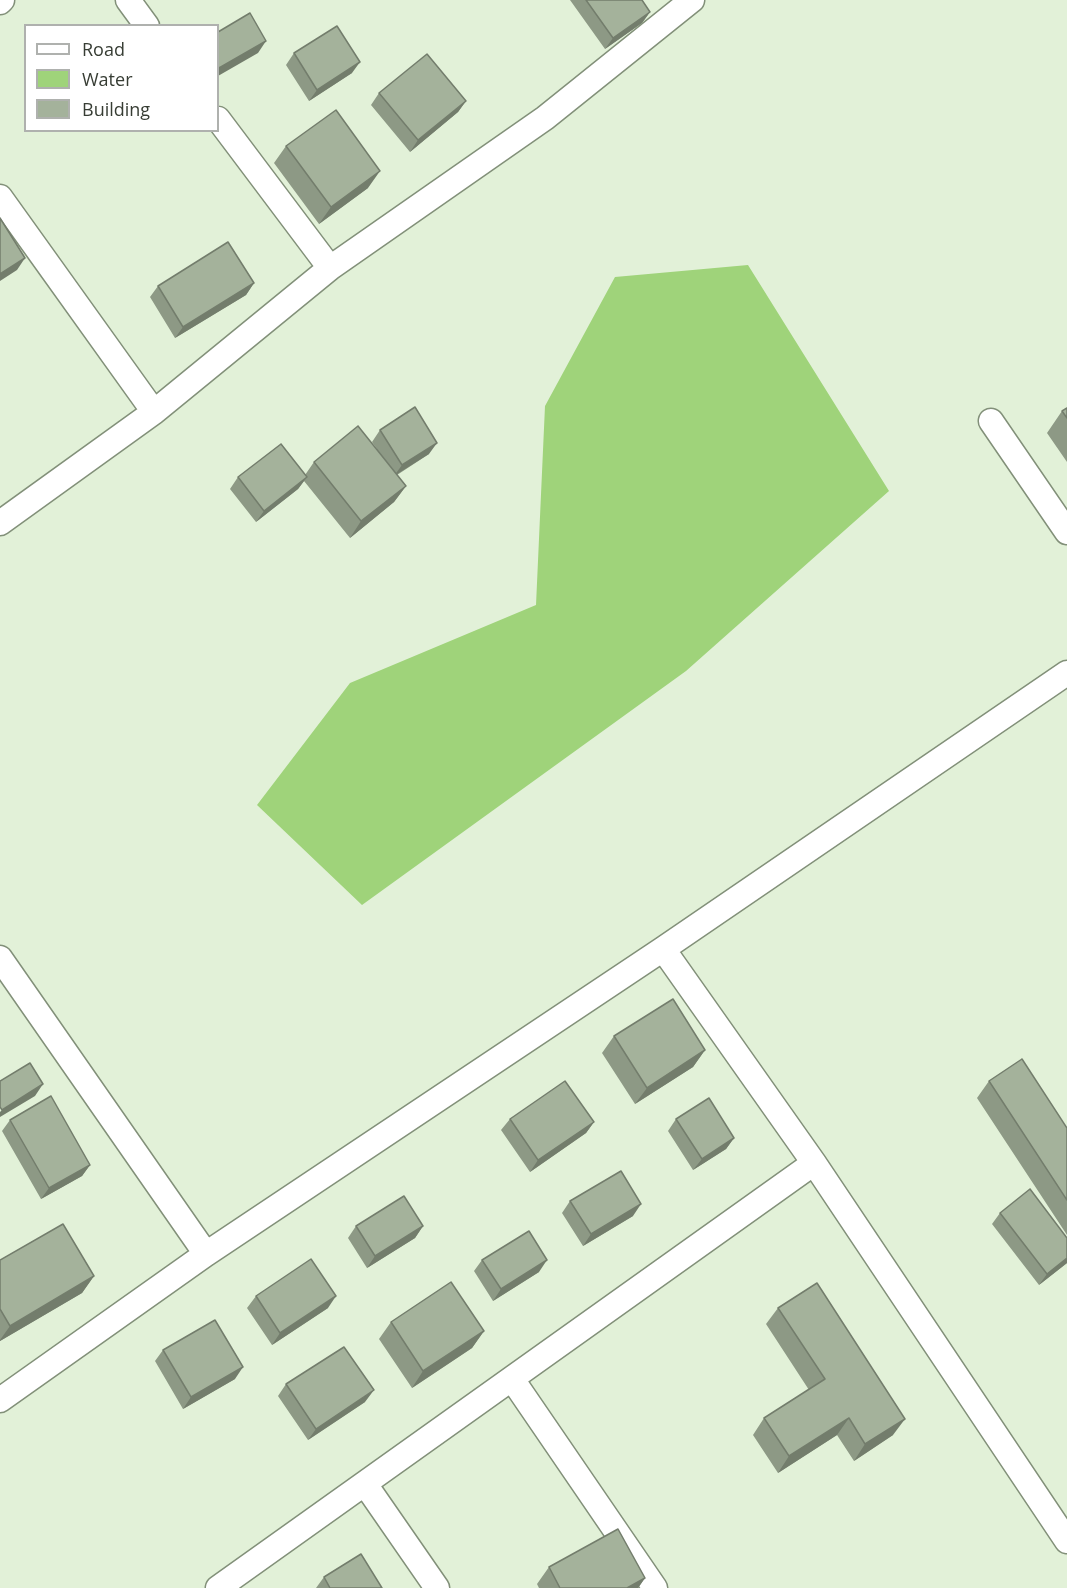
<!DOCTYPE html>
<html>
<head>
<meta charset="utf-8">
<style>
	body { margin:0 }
	#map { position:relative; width:1067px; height:1588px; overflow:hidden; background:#e2f1d8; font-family:"Open Sans",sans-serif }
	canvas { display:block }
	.legend { position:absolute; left:24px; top:24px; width:195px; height:108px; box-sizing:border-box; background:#fff; border:2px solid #afb1ae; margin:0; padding:8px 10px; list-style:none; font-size:18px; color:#373d34 }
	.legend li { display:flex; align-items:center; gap:12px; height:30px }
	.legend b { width:30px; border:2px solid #afb1ae }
</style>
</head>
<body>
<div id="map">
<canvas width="1067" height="1588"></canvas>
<ul class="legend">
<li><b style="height:8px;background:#fff"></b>Road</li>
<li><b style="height:16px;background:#9fd37a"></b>Water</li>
<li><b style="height:16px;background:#a4b29b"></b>Building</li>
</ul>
</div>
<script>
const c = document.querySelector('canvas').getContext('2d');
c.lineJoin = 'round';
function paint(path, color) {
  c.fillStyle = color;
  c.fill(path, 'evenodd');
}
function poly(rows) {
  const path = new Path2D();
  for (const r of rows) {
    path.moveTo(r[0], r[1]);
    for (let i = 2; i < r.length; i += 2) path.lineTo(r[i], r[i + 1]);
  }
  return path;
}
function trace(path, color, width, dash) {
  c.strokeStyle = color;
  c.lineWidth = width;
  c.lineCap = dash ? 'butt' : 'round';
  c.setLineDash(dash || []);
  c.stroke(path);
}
const water = poly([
	[748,265,889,491,686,671,362,905,257,805,350,683,536,605,545,406,615,277]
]);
const street = poly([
	[128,0,147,26],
	[0,2,2,0],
	[218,119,330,268],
	[0,197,154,412],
	[991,421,1067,532],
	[0,523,154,412,330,268,545,118,692,0],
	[663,949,814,1163,1067,1541],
	[0,958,206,1254],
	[512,1379,655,1588],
	[0,1400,206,1254,663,949,1067,673],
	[365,1484,437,1588],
	[218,1588,814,1163]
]);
const wall = poly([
	[570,0,642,0,650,12,642,23,605,49],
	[294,53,352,73,309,101,286,65],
	[379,93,466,101,458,112,410,152,371,105],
	[286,146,368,188,319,224,274,163],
	[254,283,246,295,175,338,150,297,158,286],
	[1067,408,1067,462,1047,433,1062,411],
	[380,430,429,454,397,475,406,486,394,502,350,538,304,481,298,489,256,522,230,489,238,477,305,475,314,462,377,449,372,442],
	[614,1036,705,1050,693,1067,635,1104,602,1053],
	[989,1081,1067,1128,1067,1235,977,1098],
	[510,1119,594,1122,586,1133,530,1172,501,1130],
	[676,1119,734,1138,726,1149,693,1170,668,1131],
	[10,1120,90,1165,82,1176,41,1199,2,1131],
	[570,1201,633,1216,583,1246,562,1213],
	[1000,1213,1067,1238,1067,1263,1039,1285,992,1224],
	[356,1226,423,1226,415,1238,367,1268,348,1238],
	[0,1260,94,1276,82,1293,0,1341],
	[482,1260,539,1272,493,1301,474,1271],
	[256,1296,328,1308,272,1345,247,1308],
	[778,1308,893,1435,854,1461,837,1435,778,1473,753,1435,764,1418,809,1390,766,1324],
	[391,1322,484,1331,472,1348,412,1388,379,1339],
	[163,1350,235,1379,183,1409,155,1361],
	[286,1384,365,1402,308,1440,278,1396],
	[549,1567,645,1578,638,1588,539,1588,537,1584],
	[324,1577,382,1588,316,1588]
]);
const shadedWall = poly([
	[650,12,642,23,605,49,613,38],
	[266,41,258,53,218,76,218,70,219,68],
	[360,62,352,73,309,101,317,90],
	[466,101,458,112,410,152,418,140],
	[380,171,368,188,319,224,331,207],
	[25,258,17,270,0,281,0,274],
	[254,283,246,295,175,338,183,327],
	[437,443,429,454,394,476,402,465],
	[307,477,298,489,256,522,264,511],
	[406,486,394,502,350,538,361,521],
	[705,1050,693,1067,635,1104,647,1088],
	[43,1084,35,1096,0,1117,0,1112,2,1110],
	[594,1122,586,1133,530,1172,538,1160],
	[734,1138,726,1149,693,1170,702,1159],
	[90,1165,82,1176,41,1199,49,1188],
	[641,1204,633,1216,583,1246,591,1234],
	[423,1226,415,1238,367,1268,375,1256],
	[1067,1258,1067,1263,1039,1285,1047,1274],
	[547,1260,539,1272,493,1301,501,1289],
	[94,1276,82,1293,0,1341,0,1340,10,1326],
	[336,1296,328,1308,272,1345,280,1333],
	[484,1331,472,1348,412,1388,423,1371],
	[243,1367,235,1379,183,1409,191,1397],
	[374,1390,365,1402,308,1440,316,1429],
	[849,1418,837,1435,778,1473,789,1456],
	[905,1419,893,1435,854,1461,865,1444],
	[645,1578,638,1588,627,1588]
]);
const building = poly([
	[586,0,642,0,650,12,613,38,586,0],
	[250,13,266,41,219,68,218,66,218,32,250,13],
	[337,26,360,62,317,90,294,53,337,26],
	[427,54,466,101,418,140,379,93,427,54],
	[336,110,380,171,331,207,286,146,336,110],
	[0,218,25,258,0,274,0,218],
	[228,242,254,283,183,327,158,286,228,242],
	[415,407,437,443,402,465,380,430,415,407],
	[1067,408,1067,418,1062,411,1067,408],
	[358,426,406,486,361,521,314,462,358,426],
	[281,444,307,477,264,511,238,477,281,444],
	[673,999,705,1050,647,1088,614,1036,673,999],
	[1022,1059,1067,1128,1067,1200,989,1081,1022,1059],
	[30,1063,43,1084,2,1110,0,1107,0,1081,30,1063],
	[565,1081,594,1122,538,1160,510,1119,565,1081],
	[51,1096,90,1165,49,1188,10,1120,51,1096],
	[709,1098,734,1138,702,1159,676,1119,709,1098],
	[621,1171,641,1204,591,1234,570,1201,621,1171],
	[1030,1189,1067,1238,1067,1258,1047,1274,1000,1213,1030,1189],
	[404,1196,423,1226,375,1256,356,1226,404,1196],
	[63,1224,94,1276,10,1326,0,1309,0,1260,63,1224],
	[529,1231,547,1260,501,1289,482,1260,529,1231],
	[311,1259,336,1296,280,1333,256,1296,311,1259],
	[451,1282,484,1331,423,1371,391,1322,451,1282],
	[817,1283,905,1419,865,1444,849,1418,789,1456,764,1418,825,1379,778,1308,817,1283],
	[215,1320,243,1367,191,1397,163,1350,215,1320],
	[344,1347,374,1390,316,1429,286,1384,344,1347],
	[618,1529,645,1578,627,1588,560,1588,549,1567,618,1529],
	[361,1554,382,1588,330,1588,324,1577,361,1554]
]);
paint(water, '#9fd37a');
trace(street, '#829079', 27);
trace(street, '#fff', 24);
paint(wall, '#8d9985');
paint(shadedWall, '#737d6c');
paint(building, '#a4b29b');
trace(building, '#737d6c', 1.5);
</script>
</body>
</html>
